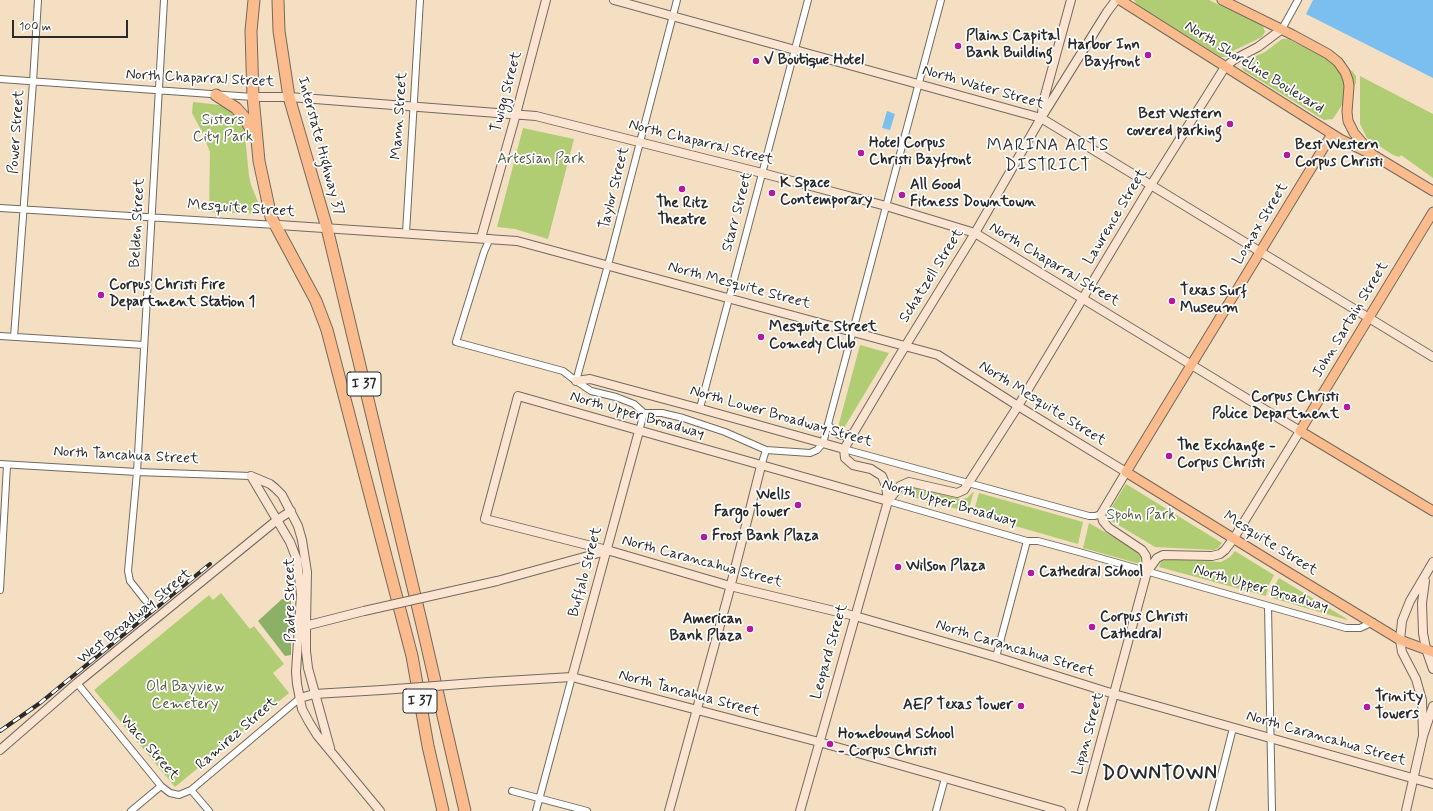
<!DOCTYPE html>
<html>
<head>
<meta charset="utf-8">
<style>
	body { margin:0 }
	#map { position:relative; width:1433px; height:811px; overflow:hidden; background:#f4dfc3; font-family:Mynerve,sans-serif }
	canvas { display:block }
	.scale { position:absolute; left:12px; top:20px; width:116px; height:18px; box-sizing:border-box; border:2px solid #2b2b2b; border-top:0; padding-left:5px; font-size:12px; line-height:14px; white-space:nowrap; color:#2b2b2b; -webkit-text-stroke:3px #fff; paint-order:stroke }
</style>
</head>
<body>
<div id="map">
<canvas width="1433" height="811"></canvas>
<div class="scale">100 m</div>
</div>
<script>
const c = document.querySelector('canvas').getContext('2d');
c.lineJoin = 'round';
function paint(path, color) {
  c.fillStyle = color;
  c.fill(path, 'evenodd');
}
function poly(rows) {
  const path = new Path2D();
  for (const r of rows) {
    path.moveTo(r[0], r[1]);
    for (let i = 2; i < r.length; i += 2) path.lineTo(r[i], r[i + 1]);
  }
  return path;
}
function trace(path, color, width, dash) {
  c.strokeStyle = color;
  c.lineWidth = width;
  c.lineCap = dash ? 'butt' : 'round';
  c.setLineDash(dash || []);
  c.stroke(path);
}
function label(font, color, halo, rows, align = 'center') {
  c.font = font + ' Mynerve,sans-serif';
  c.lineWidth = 3.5;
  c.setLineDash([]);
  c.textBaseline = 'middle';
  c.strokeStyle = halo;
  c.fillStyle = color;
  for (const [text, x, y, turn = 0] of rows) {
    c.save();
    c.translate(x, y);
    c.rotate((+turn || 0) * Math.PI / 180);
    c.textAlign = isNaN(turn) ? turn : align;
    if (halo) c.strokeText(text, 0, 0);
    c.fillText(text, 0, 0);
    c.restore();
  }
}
const green = poly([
	[1134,0,1209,0,1263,26,1265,32,1262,37,1233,51,1226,57,1221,57,1136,4],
	[1282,39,1288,39,1352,71,1356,76,1356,83,1333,119,1324,120,1243,70,1241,64,1245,61,1265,52],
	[1360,76,1433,114,1433,178,1401,155,1399,157,1393,155,1367,138,1360,124],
	[193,102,220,105,230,108,244,126,249,176,251,185,263,214,209,212,210,152,201,130,192,113],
	[523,128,574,139,548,239,515,229,497,227],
	[860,345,889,353,841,433,837,431],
	[1126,484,1222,543,1218,548,1214,550,1155,547,1110,520,1108,516,1108,513],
	[910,487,961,499,967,498,974,491,968,512,902,494,904,489],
	[979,493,1083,522,1078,544,973,514],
	[1089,523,1138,551,1141,556,1140,564,1083,548],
	[1235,551,1274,575,1269,585,1266,596,1159,567,1161,561,1169,559,1221,562,1230,557],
	[1279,578,1347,619,1347,620,1272,598,1274,587],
	[221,593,250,629,254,626,284,664,273,673,289,693,175,787,94,690,209,595,213,600]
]);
const forest = poly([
	[282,599,291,601,291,655,285,656,258,621]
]);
const water = poly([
	[1313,0,1433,0,1433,78,1306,14],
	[887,111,895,114,890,130,882,128]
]);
const street = poly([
	[1282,29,1298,0],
	[0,79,253,97],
	[0,208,276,225],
	[406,233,420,0],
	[490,238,484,252,456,342,563,371,576,381,591,391,616,397,634,404,644,413],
	[0,336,144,345],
	[14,337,33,82,38,0],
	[576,381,608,265,677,0],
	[700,408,808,0],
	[644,413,662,413,683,418,725,432,766,450,810,453,817,450,823,443,941,0],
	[828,424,835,433,842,436,853,433],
	[639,431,644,413],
	[844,449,1089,516,1095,516,1101,514],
	[0,464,137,472,251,476],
	[761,466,766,450],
	[888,501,1027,541,1038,541,1079,552,1346,628,1360,628,1373,622],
	[0,590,7,465],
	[145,600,130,581,128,571,137,472,164,0],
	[1268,606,1272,811],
	[996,657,1027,541],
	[77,683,161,786,170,793,179,795,191,790,300,698],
	[191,790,209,811],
	[512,791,587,811],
	[131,811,161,786],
	[536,811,572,677],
	[936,811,945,778],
	[1212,811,1233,728]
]);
const secondary = poly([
	[614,0,1041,118,1433,357],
	[253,97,289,97,536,116,762,173,886,206,975,233,1300,431,1234,538,1225,550,1220,554,1212,556,1163,555,1157,558,1147,572],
	[1042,113,1044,99,1071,0],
	[279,225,517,241,938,355,1018,406,1126,472,1101,514,1103,521,1109,528,1142,550,1146,556,1147,572,1082,811],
	[481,238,516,114,546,0],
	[576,381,590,379,694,407,844,449],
	[844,449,898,358,975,233,1041,118,1107,12,1116,0],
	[844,449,845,458,853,465,871,469,882,476,886,486,888,501],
	[251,476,290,542,297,560,301,594,296,672,297,684,302,709,309,722,317,735,380,811],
	[251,476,270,484,275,488,282,495,298,526,302,540,307,572,306,626,306,651,308,668,330,748],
	[888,501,518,396,485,519,607,550,730,586,855,616,996,657,1114,694,1433,784],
	[497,581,606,551],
	[1425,581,1422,603,1423,633,1426,649,1433,669],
	[301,627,364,611],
	[572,677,639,431],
	[488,682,572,677,819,742,1061,811],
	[300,698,314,694,382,690],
	[1423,736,1422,700,1416,679,1402,652,1400,640,1402,621,1410,601,1433,562],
	[0,750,77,683,277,520,291,511],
	[669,811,728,596,761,466],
	[800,811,888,501,900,486,909,482,957,493,964,490,1018,406,1151,185,1225,67,1235,59,1258,47,1282,29],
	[1406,811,1423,736,1433,706]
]);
const primary = poly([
	[1120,0,1340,139,1375,156,1433,191],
	[1222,0,1293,35,1328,54,1338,62,1345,72,1348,80,1349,86,1347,112,1348,121,1354,133,1372,154],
	[1332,134,1126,472,1283,569,1400,640,1433,652],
	[1433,212,1300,431,1433,511]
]);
const highway = poly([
	[254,0,251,31,253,97,259,161,271,217,316,301,327,330,412,656,428,746,443,811],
	[278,0,279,31,289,97,327,228,422,625,465,811],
	[216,95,236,108,244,117,255,136]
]);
const rail = poly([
	[0,731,40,703,210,564]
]);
const secondaryBridge = poly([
	[364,611,497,581],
	[382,690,488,682]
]);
const markers = [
	[958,46,4,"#b5179e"],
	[1148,55,4,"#b5179e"],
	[756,61,4,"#b5179e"],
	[1230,124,4,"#b5179e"],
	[861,153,4,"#b5179e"],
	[1287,155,4,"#b5179e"],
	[682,189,4,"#b5179e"],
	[772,193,4,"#b5179e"],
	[902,195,4,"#b5179e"],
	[101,295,4,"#b5179e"],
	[1172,301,4,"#b5179e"],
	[761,337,4,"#b5179e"],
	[1347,407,4,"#b5179e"],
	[1169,456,4,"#b5179e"],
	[798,505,4,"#b5179e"],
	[704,537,4,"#b5179e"],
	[898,567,4,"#b5179e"],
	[1031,573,4,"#b5179e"],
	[1092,627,4,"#b5179e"],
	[750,629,4,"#b5179e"],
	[1021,706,4,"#b5179e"],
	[1367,707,4,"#b5179e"],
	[830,744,4,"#b5179e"]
];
const shields = [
	[364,384,34],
	[420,701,34]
];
const shieldNames = [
	["I 37",364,384],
	["I 37",420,701]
];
const poiNames = [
	["Plains Capital",966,37],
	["Bank Building",966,54],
	["Harbor Inn",1140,46,"right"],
	["Bayfront",1140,63,"right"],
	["V Boutique Hotel",764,61],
	["Best Western",1222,115,"right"],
	["covered parking",1222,132,"right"],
	["Hotel Corpus",869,144],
	["Christi Bayfront",869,161],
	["Best Western",1295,146],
	["Corpus Christi",1295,163],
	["K Space",780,184],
	["Contemporary",780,201],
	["All Good",910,186],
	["Fitness Downtown",910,203],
	["The Ritz",682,204,"center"],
	["Theatre",682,221,"center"],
	["Corpus Christi Fire",109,286],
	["Department Station 1",109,303],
	["Texas Surf",1180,292],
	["Museum",1180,309],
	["Mesquite Street",769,328],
	["Comedy Club",769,345],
	["Corpus Christi",1339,398,"right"],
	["Police Department",1339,415,"right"],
	["The Exchange -",1177,447],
	["Corpus Christi",1177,464],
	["Wells",790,496,"right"],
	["Fargo Tower",790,513,"right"],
	["Frost Bank Plaza",712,537],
	["Wilson Plaza",906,567],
	["Cathedral School",1039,573],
	["Corpus Christi",1100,618],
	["Cathedral",1100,635],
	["American",742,620,"right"],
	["Bank Plaza",742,637,"right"],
	["Trinity",1375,698],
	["Towers",1375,715],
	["AEP Texas Tower",1013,706,"right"],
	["Homebound School",838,735],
	["- Corpus Christi",838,752]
];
const streetNames = [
	["North Shoreline Boulevard",1254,68,32],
	["North Chaparral Street",200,79,3],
	["North Water Street",983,88,16],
	["Twigg Street",507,92,-75],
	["Mann Street",400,116,-86],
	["Power Street",17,132,-86],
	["North Chaparral Street",701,143,14],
	["Interstate Highway 37",320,146,75],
	["Taylor Street",615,188,-76],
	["Mesquite Street",241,209,4],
	["Starr Street",738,212,-75],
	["Lawrence Street",1116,217,-59],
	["Belden Street",138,223,-87],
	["Lomax Street",1261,224,-59],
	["North Chaparral Street",1054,265,31],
	["Schatzell Street",932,276,-58],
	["North Mesquite Street",739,286,15],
	["John Sartain Street",1351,320,-59],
	["North Mesquite Street",1042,404,32],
	["North Upper Broadway",637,416,16],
	["North Lower Broadway Street",781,417,16],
	["North Tancahua Street",126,456,3],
	["North Upper Broadway",949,504,16],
	["Mesquite Street",1270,544,32],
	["North Carancahua Street",702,562,15],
	["Buffalo Street",586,572,-75],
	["North Upper Broadway",1261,589,16],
	["Padre Street",291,600,-91],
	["West Broadway Street",135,617,-39],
	["North Carancahua Street",1015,649,17],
	["Leopard Street",830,652,-74],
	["North Tancahua Street",689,694,15],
	["Ramirez Street",237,734,-41],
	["Lipan Street",1089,734,-75],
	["North Carancahua Street",1326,739,16],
	["Waco Street",149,748,49]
];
const parkNames = [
	["Sisters",223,121],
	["City Park",223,138],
	["Artesian Park",541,160],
	["Spohn Park",1141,516],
	["Old Bayview",185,688],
	["Cemetery",185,705]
];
const quarterNames = [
	["MARINA ARTS",1048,146],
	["DISTRICT",1048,166]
];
const districtNames = [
	["DOWNTOWN",1160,775]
];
paint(green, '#b1cd74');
paint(forest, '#8cb066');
paint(water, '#7bbff1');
trace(street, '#716a60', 8);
trace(secondary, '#716a60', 10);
trace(primary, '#716a60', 11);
trace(highway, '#716a60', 13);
trace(street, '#fff', 6);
trace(secondary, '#fde4d1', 8);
trace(primary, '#fbbb8c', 9);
trace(highway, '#fbbb8c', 11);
trace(rail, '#2b2b2b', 4);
trace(rail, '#fff', 2.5, [8]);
trace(secondaryBridge, '#716a60', 10, []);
trace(secondaryBridge, '#fde4d1', 8);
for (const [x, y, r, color] of markers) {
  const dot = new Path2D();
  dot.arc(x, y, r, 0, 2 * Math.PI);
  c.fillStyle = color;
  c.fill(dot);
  trace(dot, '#fff', 1.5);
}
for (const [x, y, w] of shields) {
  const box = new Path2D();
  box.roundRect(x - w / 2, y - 12, w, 24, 3);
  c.fillStyle = '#fff';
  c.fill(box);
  trace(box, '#2b2b2b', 1);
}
label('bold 14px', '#2b2b2b', null, shieldNames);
label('bold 15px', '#2b2b2b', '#fff', poiNames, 'left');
label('15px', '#2b2b2b', '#fff', streetNames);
label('15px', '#535c41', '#fff', parkNames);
c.letterSpacing = '1px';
label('17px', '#2b2b2b', '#fff', quarterNames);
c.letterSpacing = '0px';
c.letterSpacing = '1px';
label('bold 19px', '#2b2b2b', '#fff', districtNames);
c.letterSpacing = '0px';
</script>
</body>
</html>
